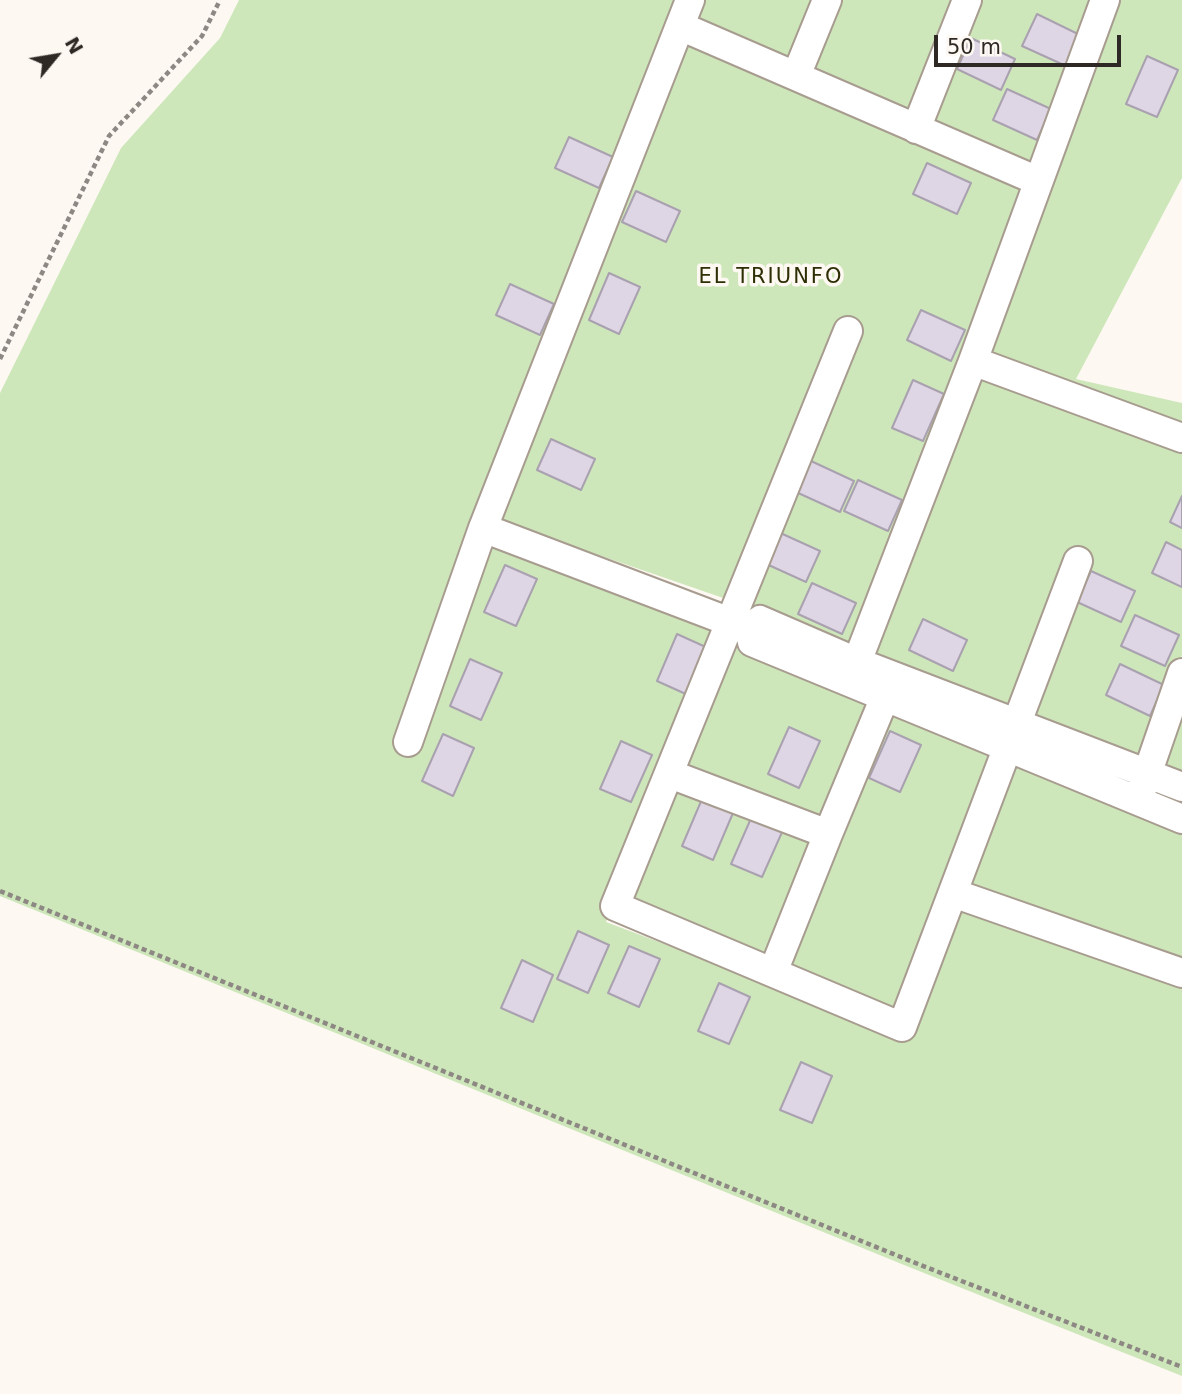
<!DOCTYPE html>
<html>
<head>
<meta charset="utf-8">
<style>
	body { margin:0 }
	#map { position:relative; width:1182px; height:1394px; overflow:hidden; background:#fef8f3; font-family:"DejaVu Sans",sans-serif }
	canvas { display:block }
	.north { position:absolute; left:21px; top:21px; width:70px; height:70px; -webkit-text-stroke:5px #fef8f3; paint-order:stroke; rotate:60deg; font-size:19px; font-weight:700; line-height:28px; text-align:center; color:#2e2924 }
	.north::after { content:''; display:block; margin:auto; width:24px; height:32px; background:#2e2924; clip-path:polygon(50% 0,100% 100%,50% 72%,0 100%) }
	.scale { position:absolute; left:934px; top:35px; width:187px; height:32px; box-sizing:border-box; border:4px solid #2e2924; border-top:0; padding-left:9px; font-size:21px; line-height:24px; white-space:nowrap; color:#2e2924; -webkit-text-stroke:5px #fef8f3; paint-order:stroke }
</style>
</head>
<body>
<div id="map">
<canvas width="1182" height="1394"></canvas>
<div class="north">N</div>
<div class="scale">50 m</div>
</div>
<script>
const c = document.querySelector('canvas').getContext('2d');
c.lineJoin = 'round';
function paint(path, color) {
  c.fillStyle = color;
  c.fill(path, 'evenodd');
}
function poly(rows) {
  const path = new Path2D();
  for (const r of rows) {
    path.moveTo(r[0], r[1]);
    for (let i = 2; i < r.length; i += 2) path.lineTo(r[i], r[i + 1]);
  }
  return path;
}
function trace(path, color, width, dash) {
  c.strokeStyle = color;
  c.lineWidth = width;
  c.lineCap = dash ? 'butt' : 'round';
  c.setLineDash(dash || []);
  c.stroke(path);
}
function label(font, color, halo, rows, align = 'center') {
  c.font = font + ' "DejaVu Sans",sans-serif';
  c.lineWidth = 7;
  c.setLineDash([]);
  c.textBaseline = 'middle';
  c.strokeStyle = halo;
  c.fillStyle = color;
  for (const [text, x, y, turn = 0] of rows) {
    c.save();
    c.translate(x, y);
    c.rotate((+turn || 0) * Math.PI / 180);
    c.textAlign = isNaN(turn) ? turn : align;
    if (halo) c.strokeText(text, 0, 0);
    c.fillText(text, 0, 0);
    c.restore();
  }
}
const green = poly([
	[239,0,686,0,487,536,722,626,606,922,770,984,901,1043,1011,765,1182,833,1182,1376,909,1267,0,896,0,393,121,148,220,38],
	[698,0,1096,0,853,651,729,600,494,519],
	[1113,0,1182,0,1182,178,1076,379,1182,403,1182,432,981,358],
	[977,370,1182,443,1182,655,1145,760,866,656],
	[734,642,876,699,826,828,679,771],
	[1182,691,1182,776,1156,766],
	[892,713,1001,757,897,1030,781,974],
	[675,783,821,838,768,971,623,916]
]);
const building = poly([
	[1037,14,1080,35,1066,66,1022,46,1037,14],
	[971,38,1015,59,1001,90,957,69,971,38],
	[1147,56,1178,70,1157,117,1126,104,1147,56],
	[1007,89,1051,109,1037,140,993,120,1007,89],
	[569,137,613,157,599,188,555,168,569,137],
	[927,163,971,183,957,214,913,194,927,163],
	[636,191,680,211,666,242,622,222,636,191],
	[609,273,640,287,619,334,589,320,609,273],
	[510,284,554,304,540,335,496,315,510,284],
	[921,310,965,330,951,361,907,340,921,310],
	[913,380,944,394,923,441,892,428,913,380],
	[551,439,595,459,581,490,537,470,551,439],
	[811,461,854,481,840,512,796,492,811,461],
	[858,480,902,500,888,531,844,511,858,480],
	[1182,496,1182,528,1170,522,1182,496],
	[776,531,820,551,806,582,762,562,776,531],
	[1166,542,1182,550,1182,587,1152,573,1166,542],
	[505,565,537,579,516,626,484,612,505,565],
	[1091,571,1135,591,1121,622,1077,602,1091,571],
	[812,583,856,603,842,634,798,614,812,583],
	[1135,615,1179,635,1165,666,1121,646,1135,615],
	[923,619,967,640,953,671,909,650,923,619],
	[677,634,708,648,688,695,657,681,677,634],
	[470,659,502,673,481,720,450,706,470,659],
	[1120,664,1164,685,1150,716,1106,695,1120,664],
	[789,727,820,741,799,788,768,774,789,727],
	[890,731,921,745,900,792,869,778,890,731],
	[443,734,474,748,453,796,422,781,443,734],
	[621,741,652,755,631,802,600,789,621,741],
	[702,799,733,813,713,860,682,846,702,799],
	[752,816,783,830,762,877,731,864,752,816],
	[578,931,609,945,588,993,557,979,578,931],
	[629,946,660,959,639,1007,608,993,629,946],
	[522,960,553,975,533,1022,501,1008,522,960],
	[719,983,750,997,729,1044,698,1031,719,983],
	[801,1062,832,1076,812,1123,780,1110,801,1062]
]);
const path = poly([
	[0,359,109,136,202,36,220,0],
	[0,891,918,1264,1182,1367]
]);
const minor = poly([
	[680,26,1038,181],
	[796,76,827,0],
	[916,129,967,0],
	[848,331,615,906,902,1027,1078,561],
	[973,361,1182,438],
	[483,528,746,628],
	[749,629,752,642,1182,819],
	[749,629,760,620,857,662,1182,787],
	[857,662,973,361,1105,0],
	[408,742,483,528,690,0],
	[670,774,828,834],
	[1142,789,1182,673],
	[953,893,1182,973],
	[773,972,828,834,892,680]
]);
const neighbourhoodNames = [
	["EL TRIUNFO",771,278]
];
paint(green, '#cee7ba');
paint(building, '#ded5e5');
trace(building, '#a9a1af', 2);
trace(minor, '#a79c8f', 32);
trace(path, '#8d8883', 4.5, [5, 3.5]);
trace(minor, '#fff', 28);
c.letterSpacing = '2px';
label('21px', '#2d2e03', '#fef8f3', neighbourhoodNames);
c.letterSpacing = '0px';
</script>
</body>
</html>
